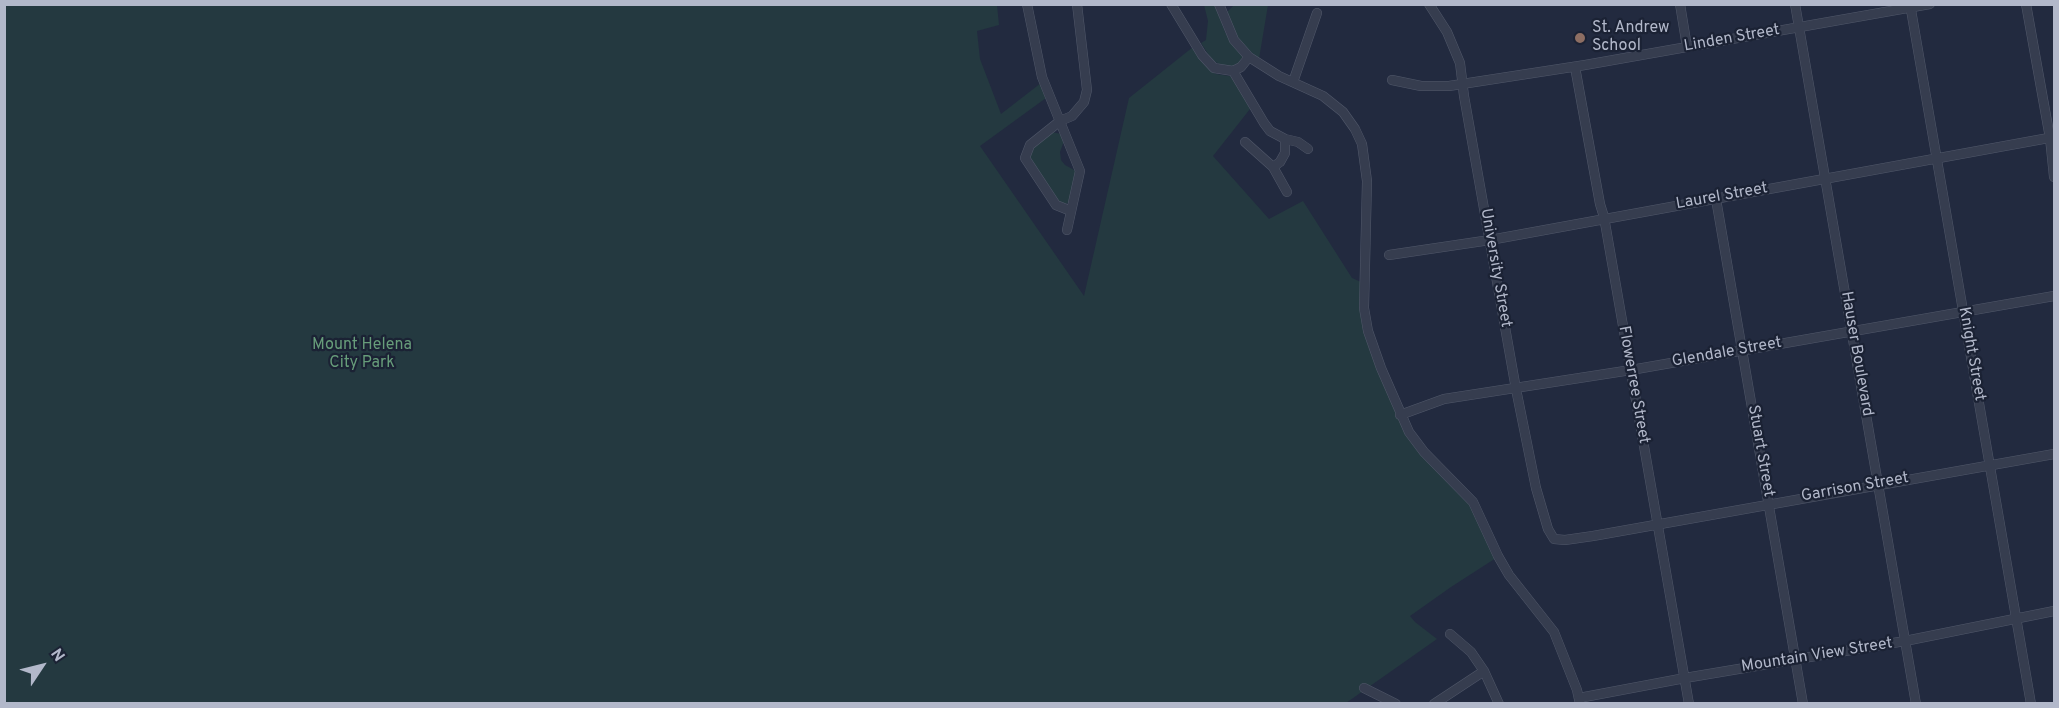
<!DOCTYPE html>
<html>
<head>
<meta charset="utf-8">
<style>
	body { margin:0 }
	#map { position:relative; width:2059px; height:708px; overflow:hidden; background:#222a3f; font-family:Overpass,sans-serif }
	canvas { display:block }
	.frame { position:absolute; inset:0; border:6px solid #b2b8ca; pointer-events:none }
	.north { position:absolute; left:12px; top:636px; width:60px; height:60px; -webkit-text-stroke:4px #1b2234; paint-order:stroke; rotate:55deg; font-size:16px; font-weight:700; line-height:24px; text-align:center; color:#b2b8ca }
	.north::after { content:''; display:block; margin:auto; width:21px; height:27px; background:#b2b8ca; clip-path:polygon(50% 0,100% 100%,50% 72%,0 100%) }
</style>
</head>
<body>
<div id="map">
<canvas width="2059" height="708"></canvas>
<div class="frame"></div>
<div class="north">N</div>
</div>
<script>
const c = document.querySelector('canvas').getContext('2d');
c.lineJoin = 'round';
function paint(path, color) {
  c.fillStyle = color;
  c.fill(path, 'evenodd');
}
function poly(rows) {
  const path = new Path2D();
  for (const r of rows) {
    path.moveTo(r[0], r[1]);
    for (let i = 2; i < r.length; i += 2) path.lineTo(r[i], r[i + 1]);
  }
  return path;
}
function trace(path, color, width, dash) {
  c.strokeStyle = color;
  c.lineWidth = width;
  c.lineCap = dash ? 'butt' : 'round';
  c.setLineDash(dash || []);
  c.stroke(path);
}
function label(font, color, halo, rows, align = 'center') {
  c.font = font + ' Overpass,sans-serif';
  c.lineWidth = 4.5;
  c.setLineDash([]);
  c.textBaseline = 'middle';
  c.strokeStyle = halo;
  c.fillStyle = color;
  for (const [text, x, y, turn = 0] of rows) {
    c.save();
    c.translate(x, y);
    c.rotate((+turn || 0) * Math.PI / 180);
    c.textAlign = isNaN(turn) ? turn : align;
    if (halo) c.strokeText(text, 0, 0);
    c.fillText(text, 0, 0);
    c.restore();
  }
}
const green = poly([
	[4,5,997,5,999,25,977,31,980,59,1001,114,1041,83,1046,98,980,146,1084,296,1129,98,1193,47,1200,60,1211,71,1216,74,1235,77,1250,109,1213,156,1269,219,1303,201,1352,278,1361,282,1361,307,1400,422,1470,502,1496,558,1451,587,1410,616,1415,622,1437,639,1346,703,5,703],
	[1204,5,1215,5,1225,32,1243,56,1239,63,1232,66,1223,66,1212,60,1201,43,1206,40,1208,21],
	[1234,5,1268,5,1259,59,1244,46,1232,29,1227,12],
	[1052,132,1061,134,1064,141,1060,152,1061,160,1065,165,1076,171,1069,202,1066,204,1059,202,1029,157,1031,148]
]);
const minor = poly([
	[1027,4,1042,77,1080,171,1067,230],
	[1171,4,1202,55,1214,68,1233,71,1241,67,1249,57],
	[1219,4,1234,40,1249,57,1279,76,1323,96,1343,112,1355,129,1362,144,1367,181,1364,308,1368,331,1381,368,1409,432,1424,452,1473,502,1498,556,1509,575,1554,632,1577,690,1580,704],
	[1429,4,1447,32,1460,63,1464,96,1516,389,1536,488,1548,529,1554,539,1565,540,1593,536,2054,454],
	[1680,4,1687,47],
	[1795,4,1916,704],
	[1910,4,2031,704],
	[2026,4,2050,138,2054,177],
	[1575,67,1600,204,1604,217,1689,704],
	[1233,71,1264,123,1270,131,1285,139,1285,153,1280,162,1273,167],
	[1392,80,1421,86,1449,86,1585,65,1930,4],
	[1293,82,1317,13],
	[1285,139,1298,142,1308,149],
	[1245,142,1273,167,1287,192],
	[1716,199,1803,704],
	[1071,211,1056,205,1025,158,1030,145,1060,121,1072,116,1084,102,1087,90,1077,4],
	[1389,255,1490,240,2054,137],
	[1400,415,1444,399,1631,370,2054,296],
	[1450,634,1471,652,1484,671,1499,704],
	[1364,688,1396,704],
	[1579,698,1685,678,1905,641,2054,611],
	[1434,704,1484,671]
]);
const markers = [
	[1580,38,6,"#8d6e63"]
];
const poiNames = [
	["St. Andrew",1592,29],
	["School",1592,47]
];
const streetNames = [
	["Linden Street",1732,39,-10],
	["Laurel Street",1722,197,-10],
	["University Street",1495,268,80],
	["Glendale Street",1727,353,-10],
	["Hauser Boulevard",1856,354,80],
	["Knight Street",1971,354,80],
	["Flowerree Street",1633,385,80],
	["Stuart Street",1760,451,80],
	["Garrison Street",1855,488,-10],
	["Mountain View Street",1817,656,-9]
];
const parkNames = [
	["Mount Helena",362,346],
	["City Park",362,364]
];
paint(green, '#243940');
trace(minor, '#51586a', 10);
trace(minor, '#363d4f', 9);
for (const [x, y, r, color] of markers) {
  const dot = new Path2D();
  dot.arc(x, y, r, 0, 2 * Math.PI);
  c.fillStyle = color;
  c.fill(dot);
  trace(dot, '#1b2234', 2);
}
label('16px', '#b2b8ca', '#1b2234', poiNames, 'left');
label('16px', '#b2b8ca', '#1b2234', streetNames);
label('16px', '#679d7a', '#1b2234', parkNames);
</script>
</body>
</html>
